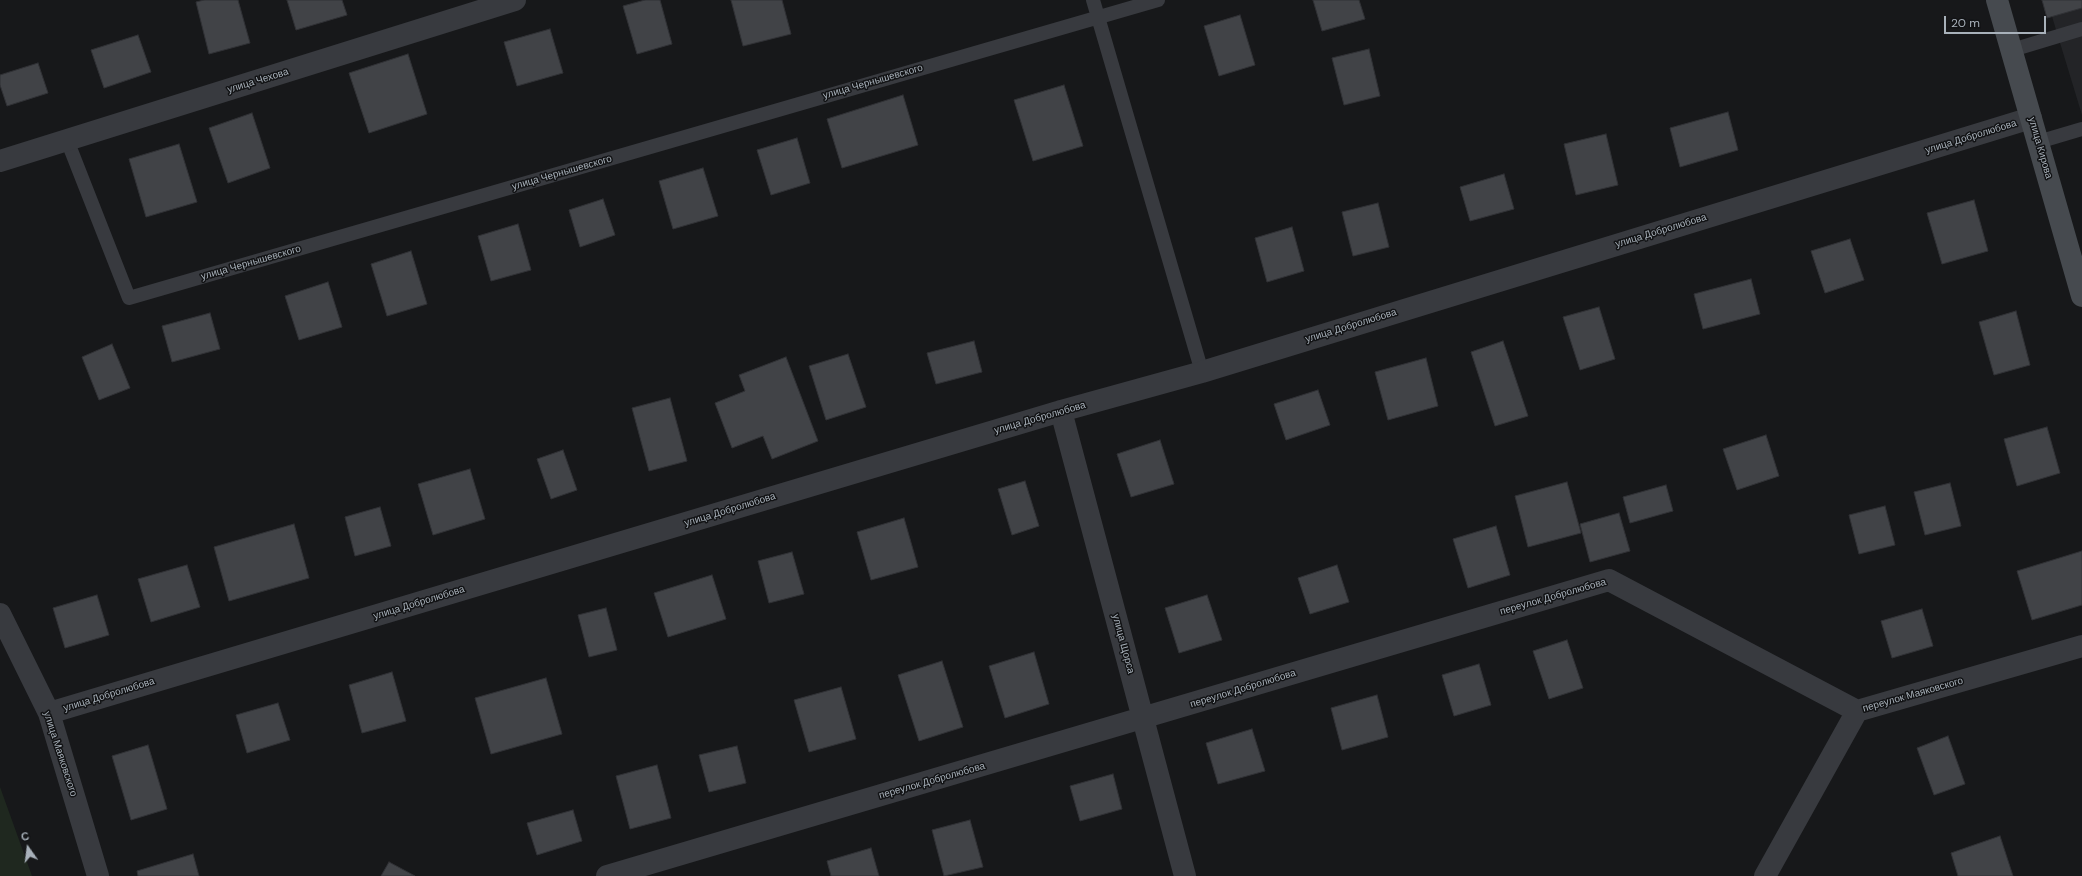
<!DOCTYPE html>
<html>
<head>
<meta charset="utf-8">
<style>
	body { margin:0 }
	#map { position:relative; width:2082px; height:876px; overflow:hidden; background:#17181a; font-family:"DM Sans",sans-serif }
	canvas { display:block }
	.north { position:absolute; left:8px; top:828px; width:40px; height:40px; -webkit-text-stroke:3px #121315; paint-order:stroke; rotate:346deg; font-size:11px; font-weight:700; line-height:16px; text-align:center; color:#a8b1ba }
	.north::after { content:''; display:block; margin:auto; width:14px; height:18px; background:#a8b1ba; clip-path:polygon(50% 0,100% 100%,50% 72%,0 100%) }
	.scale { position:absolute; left:1944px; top:16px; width:102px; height:18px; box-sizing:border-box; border:2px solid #a8b1ba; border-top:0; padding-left:5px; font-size:12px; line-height:14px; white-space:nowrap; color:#a8b1ba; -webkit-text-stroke:3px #121315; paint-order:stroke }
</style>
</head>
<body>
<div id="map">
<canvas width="2082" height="876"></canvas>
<div class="north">С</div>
<div class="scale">20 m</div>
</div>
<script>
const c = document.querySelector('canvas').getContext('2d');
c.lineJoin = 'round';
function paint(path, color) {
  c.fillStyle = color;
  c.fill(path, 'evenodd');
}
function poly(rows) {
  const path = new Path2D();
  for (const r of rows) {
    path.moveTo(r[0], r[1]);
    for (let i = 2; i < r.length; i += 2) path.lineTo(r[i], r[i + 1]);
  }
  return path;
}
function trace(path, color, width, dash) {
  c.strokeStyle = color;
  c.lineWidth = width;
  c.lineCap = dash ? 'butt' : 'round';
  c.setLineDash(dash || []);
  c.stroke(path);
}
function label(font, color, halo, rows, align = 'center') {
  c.font = font + ' "DM Sans",sans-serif';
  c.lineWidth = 3;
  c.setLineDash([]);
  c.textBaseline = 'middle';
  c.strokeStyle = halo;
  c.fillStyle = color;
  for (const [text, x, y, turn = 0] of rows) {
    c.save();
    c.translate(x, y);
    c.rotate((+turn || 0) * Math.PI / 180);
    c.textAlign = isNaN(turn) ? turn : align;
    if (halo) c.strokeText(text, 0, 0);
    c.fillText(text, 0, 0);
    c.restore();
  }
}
const built = poly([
	[2047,0,2082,0,2082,115]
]);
const green = poly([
	[0,787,32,876,0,876]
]);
const building = poly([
	[204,0,238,0,250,43,209,54,196,2,204,0],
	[287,0,342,0,347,15,296,30,287,0],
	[645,0,660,0,672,44,637,54,623,6,645,0],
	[731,0,782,0,791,34,743,46,731,0],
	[1313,0,1359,0,1365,19,1322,31,1313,0],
	[2042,0,2082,0,2082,8,2047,18,2042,0],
	[1240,15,1255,65,1219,76,1204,26,1240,15],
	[550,29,563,73,517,86,504,42,550,29],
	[138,35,151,72,104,88,91,50,138,35],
	[1369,49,1380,96,1344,105,1332,58,1369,49],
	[408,54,427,114,369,133,349,73,408,54],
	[38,63,48,93,7,106,0,85,0,75,38,63],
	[1064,85,1083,146,1033,161,1014,100,1064,85],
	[903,95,918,145,842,168,827,119,903,95],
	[1728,112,1738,150,1680,167,1670,128,1728,112],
	[252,113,270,168,228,183,209,128,252,113],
	[1606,134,1618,185,1576,195,1564,144,1606,134],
	[797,138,810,183,771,195,757,150,797,138],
	[179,144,197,202,146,217,129,159,179,144],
	[703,168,718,216,673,229,659,181,703,168],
	[1504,174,1514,209,1470,221,1460,187,1504,174],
	[603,199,615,235,580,247,569,210,603,199],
	[1974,200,1988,251,1942,264,1927,213,1974,200],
	[1378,203,1389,247,1353,256,1342,212,1378,203],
	[518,224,531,270,491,281,478,236,518,224],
	[1292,227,1304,271,1267,282,1255,238,1292,227],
	[1850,239,1864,280,1825,293,1811,251,1850,239],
	[411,251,427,304,387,316,371,264,411,251],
	[1751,279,1760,314,1703,329,1694,294,1751,279],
	[328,282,342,327,299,340,285,296,328,282],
	[1599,307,1615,359,1580,370,1563,317,1599,307],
	[2016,311,2030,365,1994,375,1979,322,2016,311],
	[210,313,220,349,172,362,162,326,210,313],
	[974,341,982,372,936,384,927,353,974,341],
	[1503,341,1528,416,1495,426,1471,352,1503,341],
	[112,344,130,388,99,400,82,357,112,344],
	[848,354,866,407,826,420,809,366,848,354],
	[786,357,818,441,772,459,763,436,732,448,715,403,745,391,739,375,786,357],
	[1426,358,1438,406,1388,420,1375,372,1426,358],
	[1318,390,1330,425,1286,440,1274,404,1318,390],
	[670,398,687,461,649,471,632,408,670,398],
	[2047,427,2060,473,2017,486,2004,439,2047,427],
	[1766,435,1779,476,1737,490,1723,449,1766,435],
	[1160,440,1174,484,1131,497,1117,454,1160,440],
	[563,450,577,490,551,499,537,459,563,450],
	[470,469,485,519,433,535,418,484,470,469],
	[1025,481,1039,526,1012,535,998,489,1025,481],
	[1567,482,1581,533,1528,547,1515,496,1567,482],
	[1950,483,1961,526,1925,535,1914,492,1950,483],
	[1666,485,1673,511,1630,523,1623,497,1666,485],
	[1885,506,1895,545,1859,554,1849,515,1885,506],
	[380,507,391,546,355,556,345,517,380,507],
	[1619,513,1630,551,1590,562,1580,524,1619,513],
	[904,518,918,567,871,580,857,532,904,518],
	[294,524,309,578,229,601,214,547,294,524],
	[1496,526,1510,575,1468,588,1453,539,1496,526],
	[2082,551,2082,605,2032,620,2017,571,2082,551],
	[792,552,804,594,769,603,758,561,792,552],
	[187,565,200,607,151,622,138,579,187,565],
	[1337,565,1349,602,1310,614,1298,578,1337,565],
	[712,575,726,619,668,637,654,593,712,575],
	[97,595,109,635,65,648,53,608,97,595],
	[1207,595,1222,640,1179,653,1165,608,1207,595],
	[606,608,617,650,589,657,578,615,606,608],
	[1922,609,1933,646,1892,658,1881,621,1922,609],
	[1567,640,1583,688,1549,699,1533,651,1567,640],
	[1034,652,1049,704,1005,718,989,666,1034,652],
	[942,661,963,727,919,741,898,675,942,661],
	[1479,664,1491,705,1454,716,1442,675,1479,664],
	[392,672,406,721,362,733,349,685,392,672],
	[546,678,562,734,491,754,475,698,546,678],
	[841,687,856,739,809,752,794,700,841,687],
	[1377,695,1388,737,1342,750,1331,708,1377,695],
	[278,703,290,740,247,753,236,715,278,703],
	[1252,729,1265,771,1218,784,1206,743,1252,729],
	[1948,736,1965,784,1934,795,1917,748,1948,736],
	[148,745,167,809,131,820,112,756,148,745],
	[737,746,746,783,709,792,699,755,737,746],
	[657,765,671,818,630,829,616,776,657,765],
	[1113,774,1122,809,1080,821,1070,786,1113,774],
	[573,810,582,841,537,855,527,823,573,810],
	[970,820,983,867,944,876,932,830,970,820],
	[2000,836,2013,876,1958,876,1951,853,2000,836],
	[871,848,879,876,831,876,827,861,871,848],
	[193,854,199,876,138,876,137,871,193,854],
	[389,862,415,876,381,876,389,862]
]);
const lane = poly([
	[1093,0,1202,372],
	[2012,50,2082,29],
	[67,140,129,298,1158,0],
	[2038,142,2082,129]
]);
const street = poly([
	[0,161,515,0],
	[1061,411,1185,876],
	[0,614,49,713,98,876],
	[49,713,1061,411,1202,372,2031,118],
	[607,876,1609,580,1857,711],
	[1765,876,1857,711,2082,646]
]);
const secondary = poly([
	[1997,0,2082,296]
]);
const streetNames = [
	["улица Чехова",258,81,-17],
	["улица Чернышевского",873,82,-16],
	["улица Добролюбова",1971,137,-17],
	["улица Кирова",2040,148,74],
	["улица Чернышевского",562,173,-16],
	["улица Добролюбова",1661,231,-17],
	["улица Чернышевского",251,263,-16],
	["улица Добролюбова",1351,326,-17],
	["улица Добролюбова",1040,418,-16],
	["улица Добролюбова",730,510,-17],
	["переулок Добролюбова",1553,597,-16],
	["улица Добролюбова",419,603,-17],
	["улица Щорса",1123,644,75],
	["переулок Добролюбова",1243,689,-17],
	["улица Добролюбова",109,695,-17],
	["переулок Маяковского",1913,695,-16],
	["улица Маяковского",60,754,72],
	["переулок Добролюбова",932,781,-16]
];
paint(built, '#232427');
paint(green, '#1f281f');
paint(building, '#414347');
trace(building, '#313236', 1);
trace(lane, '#383a3f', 14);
trace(street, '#383a3f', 22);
trace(secondary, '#464a4f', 22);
label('10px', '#a8b1ba', '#121315', streetNames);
</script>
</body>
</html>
